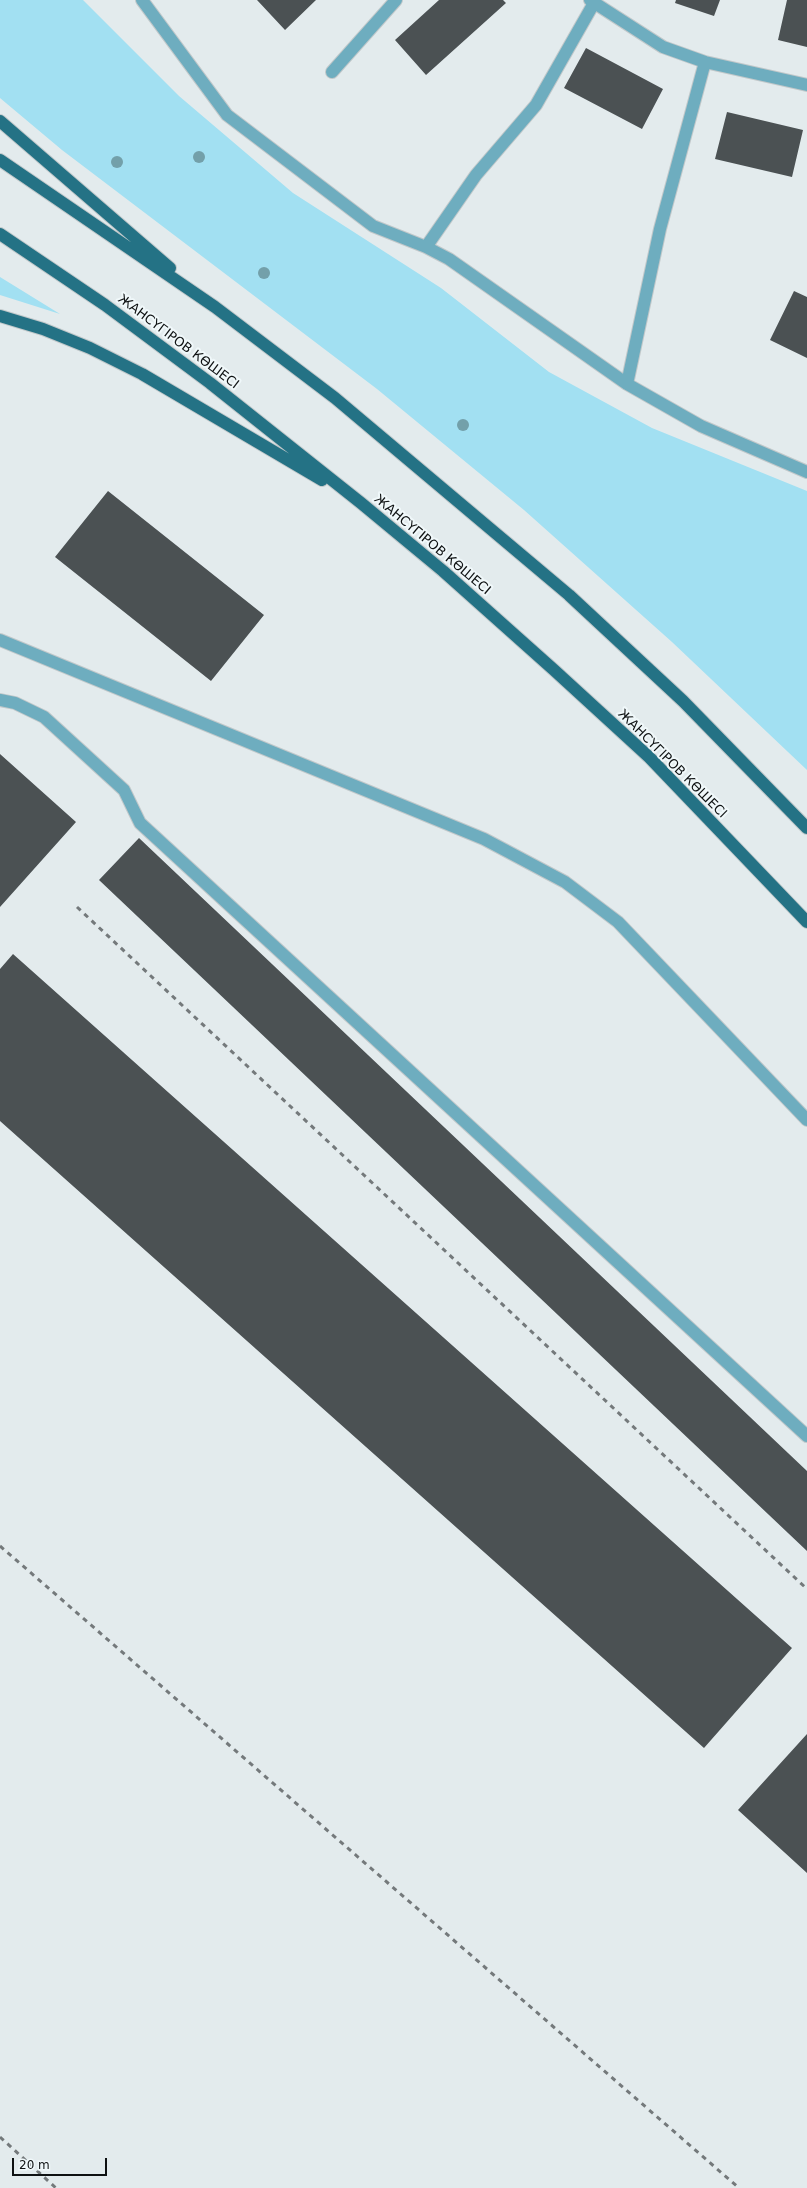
<!DOCTYPE html>
<html>
<head>
<meta charset="utf-8">
<style>
	body { margin:0 }
	#map { position:relative; width:807px; height:2188px; overflow:hidden; background:#e3ebed; font-family:"DejaVu Sans",sans-serif }
	canvas { display:block }
	.scale { position:absolute; left:12px; top:2158px; width:95px; height:18px; box-sizing:border-box; border:2px solid #0e1112; border-top:0; padding-left:5px; font-size:12px; line-height:14px; white-space:nowrap; color:#0e1112; -webkit-text-stroke:3px #f0f8fa; paint-order:stroke }
</style>
</head>
<body>
<div id="map">
<canvas width="807" height="2188"></canvas>
<div class="scale">20 m</div>
</div>
<script>
const c = document.querySelector('canvas').getContext('2d');
c.lineJoin = 'round';
function paint(path, color) {
  c.fillStyle = color;
  c.fill(path, 'evenodd');
}
function poly(rows) {
  const path = new Path2D();
  for (const r of rows) {
    path.moveTo(r[0], r[1]);
    for (let i = 2; i < r.length; i += 2) path.lineTo(r[i], r[i + 1]);
  }
  return path;
}
function trace(path, color, width, dash) {
  c.strokeStyle = color;
  c.lineWidth = width;
  c.lineCap = dash ? 'butt' : 'round';
  c.setLineDash(dash || []);
  c.stroke(path);
}
function label(font, color, halo, rows, align = 'center') {
  c.font = font + ' "DejaVu Sans",sans-serif';
  c.lineWidth = 4;
  c.setLineDash([]);
  c.textBaseline = 'middle';
  c.strokeStyle = halo;
  c.fillStyle = color;
  for (const [text, x, y, turn = 0] of rows) {
    c.save();
    c.translate(x, y);
    c.rotate((+turn || 0) * Math.PI / 180);
    c.textAlign = isNaN(turn) ? turn : align;
    if (halo) c.strokeText(text, 0, 0);
    c.fillText(text, 0, 0);
    c.restore();
  }
}
const green = poly([
	[0,0,83,0,179,96,293,193,441,288,549,372,652,428,807,491,807,770,672,642,524,510,377,389,62,150,0,98],
	[0,277,60,314,0,295]
]);
const building = poly([
	[257,0,316,0,285,30],
	[439,0,503,0,506,3,426,75,395,40],
	[676,0,720,0,714,16,675,3],
	[787,0,807,0,807,47,778,40],
	[586,48,663,89,642,129,564,88],
	[727,112,803,130,792,177,715,159],
	[794,291,807,297,807,358,770,340],
	[108,491,264,615,211,681,55,557],
	[0,754,76,822,0,907],
	[139,838,807,1471,807,1551,99,880],
	[13,954,792,1648,704,1748,0,1121,0,969],
	[807,1734,807,1873,738,1810]
]);
const service = poly([
	[0,640,484,839,565,882,618,922,807,1120],
	[0,700,15,703,44,717,124,790,140,823,807,1436]
]);
const minor = poly([
	[142,0,227,115,373,226,426,247,449,259,627,384,701,426,807,472],
	[590,0,663,47,705,62,807,85],
	[332,72,396,0],
	[426,247,476,175,536,105,594,3],
	[627,384,660,229,705,62]
]);
const primary = poly([
	[0,121,170,268],
	[0,160,215,307,335,398,569,595,683,701,807,828],
	[0,234,105,305,210,383,361,503,443,571,554,670,649,757,807,922],
	[0,316,43,329,90,348,142,374,322,480]
]);
const rail = poly([
	[77,907,807,1589],
	[0,1546,739,2188],
	[0,2137,56,2188]
]);
const trees = [
	[199,157],
	[117,162],
	[264,273],
	[463,425]
];
const streetNames = [
	["ЖАНСҮГІРОВ КӨШЕСІ",178,342,37],
	["ЖАНСҮГІРОВ КӨШЕСІ",432,545,40],
	["ЖАНСҮГІРОВ КӨШЕСІ",672,764,45]
];
paint(green, '#a2e0f2');
paint(building, '#4b5153');
trace(service, '#c1c8ca', 14);
trace(minor, '#c1c8ca', 14);
trace(primary, '#c1c8ca', 14);
trace(service, '#6eadbf', 12);
trace(minor, '#6eadbf', 12);
trace(primary, '#247285', 12);
trace(rail, '#74797b', 3, [5, 5]);
c.fillStyle = '#73a0aa';
for (const [x, y] of trees) {
  c.beginPath();
  c.arc(x, y, 6, 0, 2 * Math.PI);
  c.fill();
}
label('13px', '#0e1112', '#f0f8fa', streetNames);
</script>
</body>
</html>
